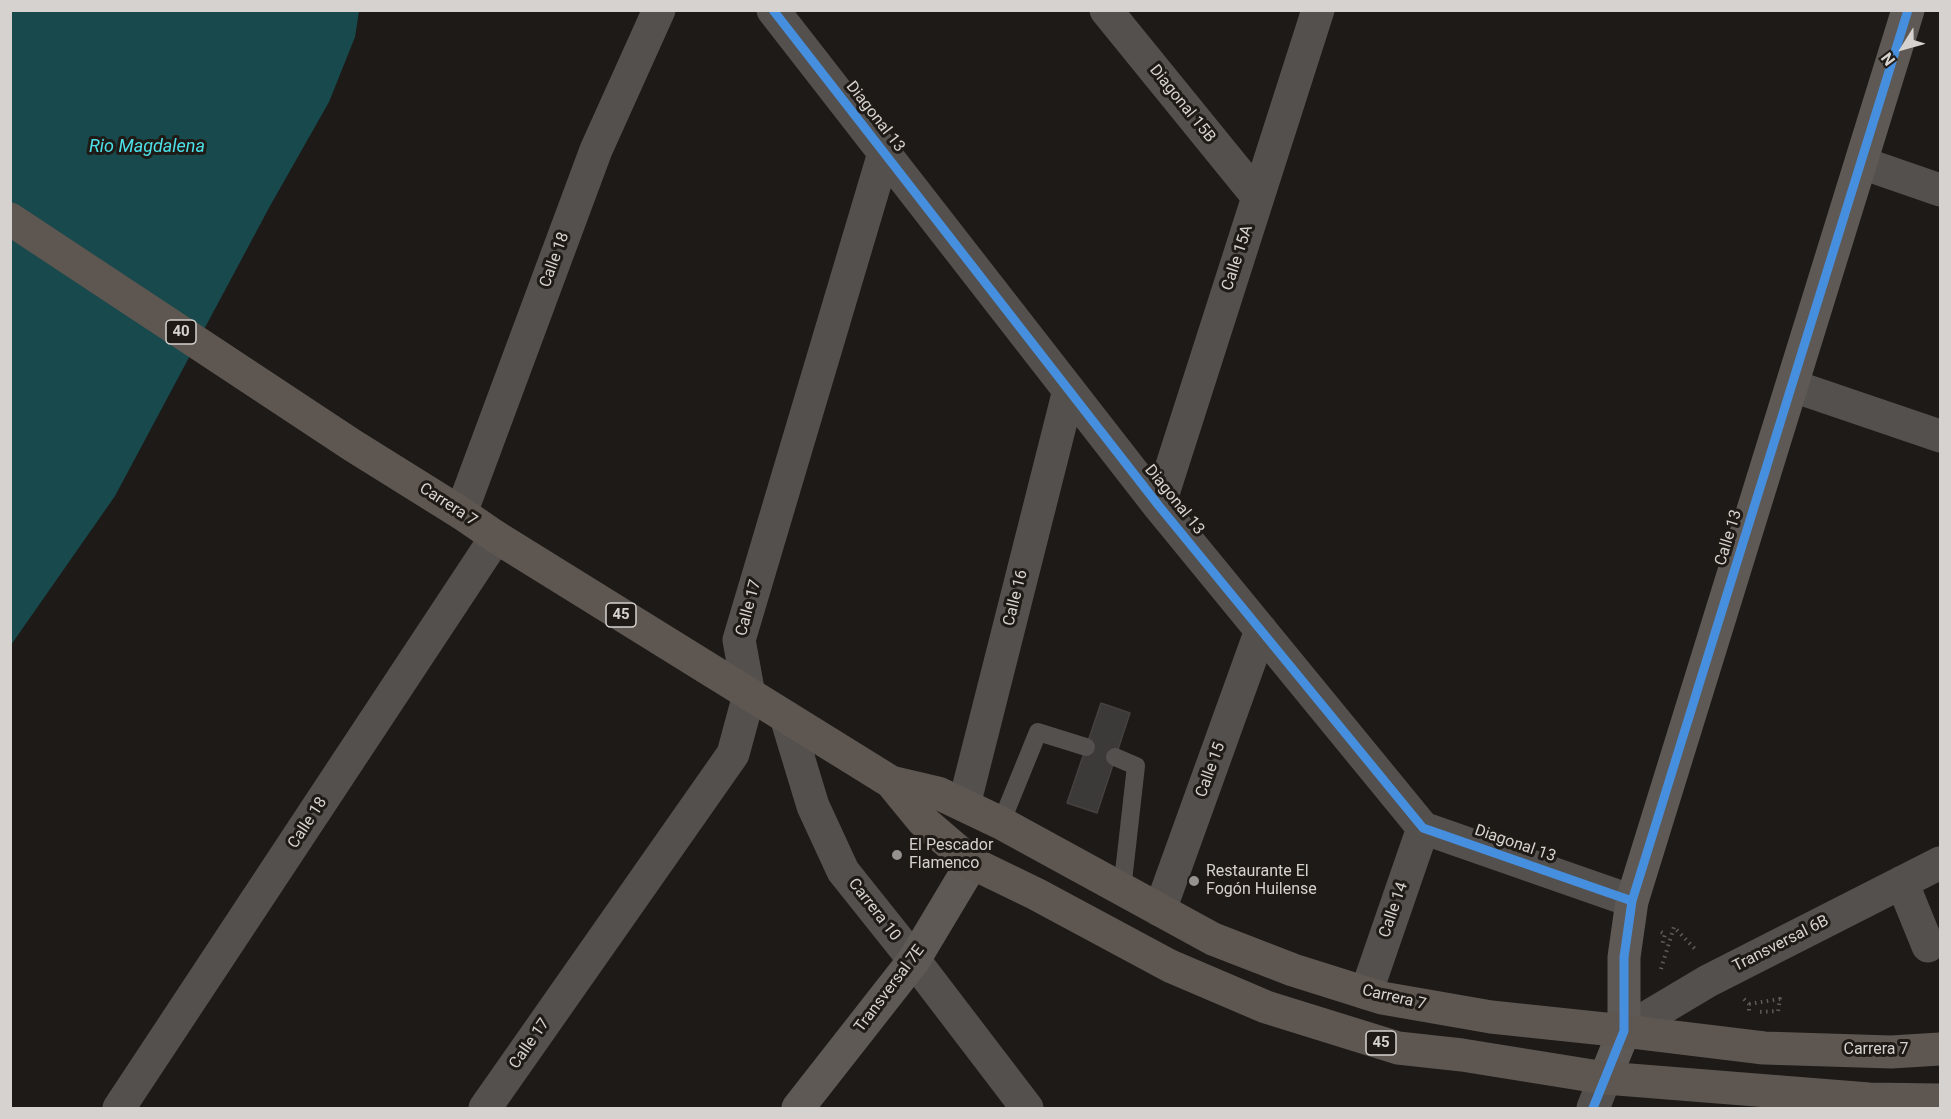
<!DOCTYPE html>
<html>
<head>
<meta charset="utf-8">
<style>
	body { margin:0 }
	#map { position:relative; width:1951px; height:1119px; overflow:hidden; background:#1d1a17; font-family:Roboto,sans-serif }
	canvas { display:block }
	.frame { position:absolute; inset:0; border:12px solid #d6d2cf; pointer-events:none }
	.north { position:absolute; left:1873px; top:18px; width:60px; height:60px; -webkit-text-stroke:4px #1f1a15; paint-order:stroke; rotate:233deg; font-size:16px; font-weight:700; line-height:24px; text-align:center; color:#d6d2cf }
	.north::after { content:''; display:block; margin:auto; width:21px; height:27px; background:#d6d2cf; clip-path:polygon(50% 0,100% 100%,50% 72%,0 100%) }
</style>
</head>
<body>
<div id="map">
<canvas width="1951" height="1119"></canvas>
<div class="frame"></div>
<div class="north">N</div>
</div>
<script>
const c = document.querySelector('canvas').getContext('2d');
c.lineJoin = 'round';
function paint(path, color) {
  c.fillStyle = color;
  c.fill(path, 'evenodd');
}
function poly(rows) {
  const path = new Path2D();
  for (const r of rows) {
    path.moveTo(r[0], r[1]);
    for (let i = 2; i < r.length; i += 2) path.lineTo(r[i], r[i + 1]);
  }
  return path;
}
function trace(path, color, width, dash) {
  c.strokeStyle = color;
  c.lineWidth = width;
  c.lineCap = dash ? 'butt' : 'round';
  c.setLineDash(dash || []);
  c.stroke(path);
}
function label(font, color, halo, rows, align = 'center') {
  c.font = font + ' Roboto,sans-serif';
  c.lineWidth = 6;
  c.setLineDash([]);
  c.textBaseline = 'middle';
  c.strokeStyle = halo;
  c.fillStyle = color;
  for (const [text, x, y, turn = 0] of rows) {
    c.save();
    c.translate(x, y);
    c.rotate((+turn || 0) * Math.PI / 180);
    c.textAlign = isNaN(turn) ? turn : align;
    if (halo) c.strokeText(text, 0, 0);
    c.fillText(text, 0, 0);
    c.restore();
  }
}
const water = poly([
	[11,11,359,11,355,37,329,102,270,206,115,496,11,645]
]);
const building = poly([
	[1101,703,1130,713,1097,813,1067,803,1101,703]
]);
const path = poly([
	[1661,932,1665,934,1662,945],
	[1661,969,1674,927,1697,951],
	[1744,999,1749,1004,1749,1013],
	[1749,1004,1780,999,1778,1011,1759,1012]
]);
const lane = poly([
	[1115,757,1136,766,1122,890],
	[1001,823,1038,732,1086,747]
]);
const street = poly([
	[773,10,1159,506,1423,828,1632,901],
	[1106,10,1258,197],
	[1862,163,1940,190],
	[1793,386,1940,436],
	[1159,506,1318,10],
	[461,513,596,150,659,10],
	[786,717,813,806,843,871,914,960,1027,1108],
	[964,805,1069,390],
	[1902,882,1928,946],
	[1160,910,1261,630],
	[1366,993,1423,828],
	[1624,1031,1708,981,1940,863],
	[119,1108,496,537],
	[485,1108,733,754,749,695,739,640,884,153],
	[1593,1108,1605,1078]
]);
const secondary = poly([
	[1605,1078,1624,1031,1624,957,1632,901,1908,10],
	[798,1108,914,960,972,863]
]);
const primary = poly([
	[10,219,352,445,461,513,496,537,891,782,923,821,972,863,1036,894,1170,966,1266,1007,1398,1048,1462,1055,1605,1078,1869,1099,1940,1100],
	[891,782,938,793,1001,823,1213,939,1293,970,1382,998,1491,1017,1624,1031,1764,1048,1891,1052,1940,1049]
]);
const cycleway = poly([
	[773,10,1159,506,1423,828,1632,901],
	[1593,1108,1624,1031,1624,957,1632,901,1908,10]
]);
const markers = [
	[897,855,6,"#95928f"],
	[1194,881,6,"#95928f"]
];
const shields = [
	[181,332,30],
	[621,615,30],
	[1381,1043,30]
];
const shieldNames = [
	["40",181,332],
	["45",621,615],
	["45",1381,1043]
];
const streetNames = [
	["Diagonal 15B",1182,104,51],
	["Diagonal 13",875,117,52],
	["Calle 15A",1238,258,-72],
	["Calle 18",555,260,-70],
	["Diagonal 13",1174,500,51],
	["Carrera 7",448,505,33],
	["Calle 13",1729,538,-73],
	["Calle 16",1016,598,-76],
	["Calle 17",749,608,-75],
	["Calle 15",1211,770,-70],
	["Calle 18",308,823,-57],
	["Diagonal 13",1515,844,19],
	["Carrera 10",874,910,52],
	["Calle 14",1394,910,-71],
	["Transversal 6B",1781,944,-27],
	["Transversal 7E",890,989,-53],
	["Carrera 7",1394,998,13],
	["Calle 17",530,1044,-55],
	["Carrera 7",1876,1050]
];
const poiNames = [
	["El Pescador",909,846],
	["Flamenco",909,864],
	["Restaurante El",1206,872],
	["Fogón Huilense",1206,890]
];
const waterNames = [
	["Rio Magdalena",147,147]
];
paint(water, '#18494c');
paint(building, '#3c3a38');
trace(building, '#44413f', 1.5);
trace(path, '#5e5b59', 4, [1.5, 4.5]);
trace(lane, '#53504e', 18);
trace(street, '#53504e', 33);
trace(secondary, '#5e5954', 33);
trace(primary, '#5e5650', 33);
trace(cycleway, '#468fdf', 9);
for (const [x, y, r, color] of markers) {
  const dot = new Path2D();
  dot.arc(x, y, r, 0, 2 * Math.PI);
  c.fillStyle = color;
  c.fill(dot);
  trace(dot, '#1f1a15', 2);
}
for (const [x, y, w] of shields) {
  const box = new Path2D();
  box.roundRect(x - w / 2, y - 12, w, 24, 4.5);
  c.fillStyle = '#1f1a15';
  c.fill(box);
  trace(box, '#d6d2cf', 1.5);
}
label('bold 15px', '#d6d2cf', null, shieldNames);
label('16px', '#d6d2cf', '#1f1a15', streetNames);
label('16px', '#d6d2cf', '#1f1a15', poiNames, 'left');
label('italic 18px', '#4ce0e8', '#1f1a15', waterNames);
</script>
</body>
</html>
